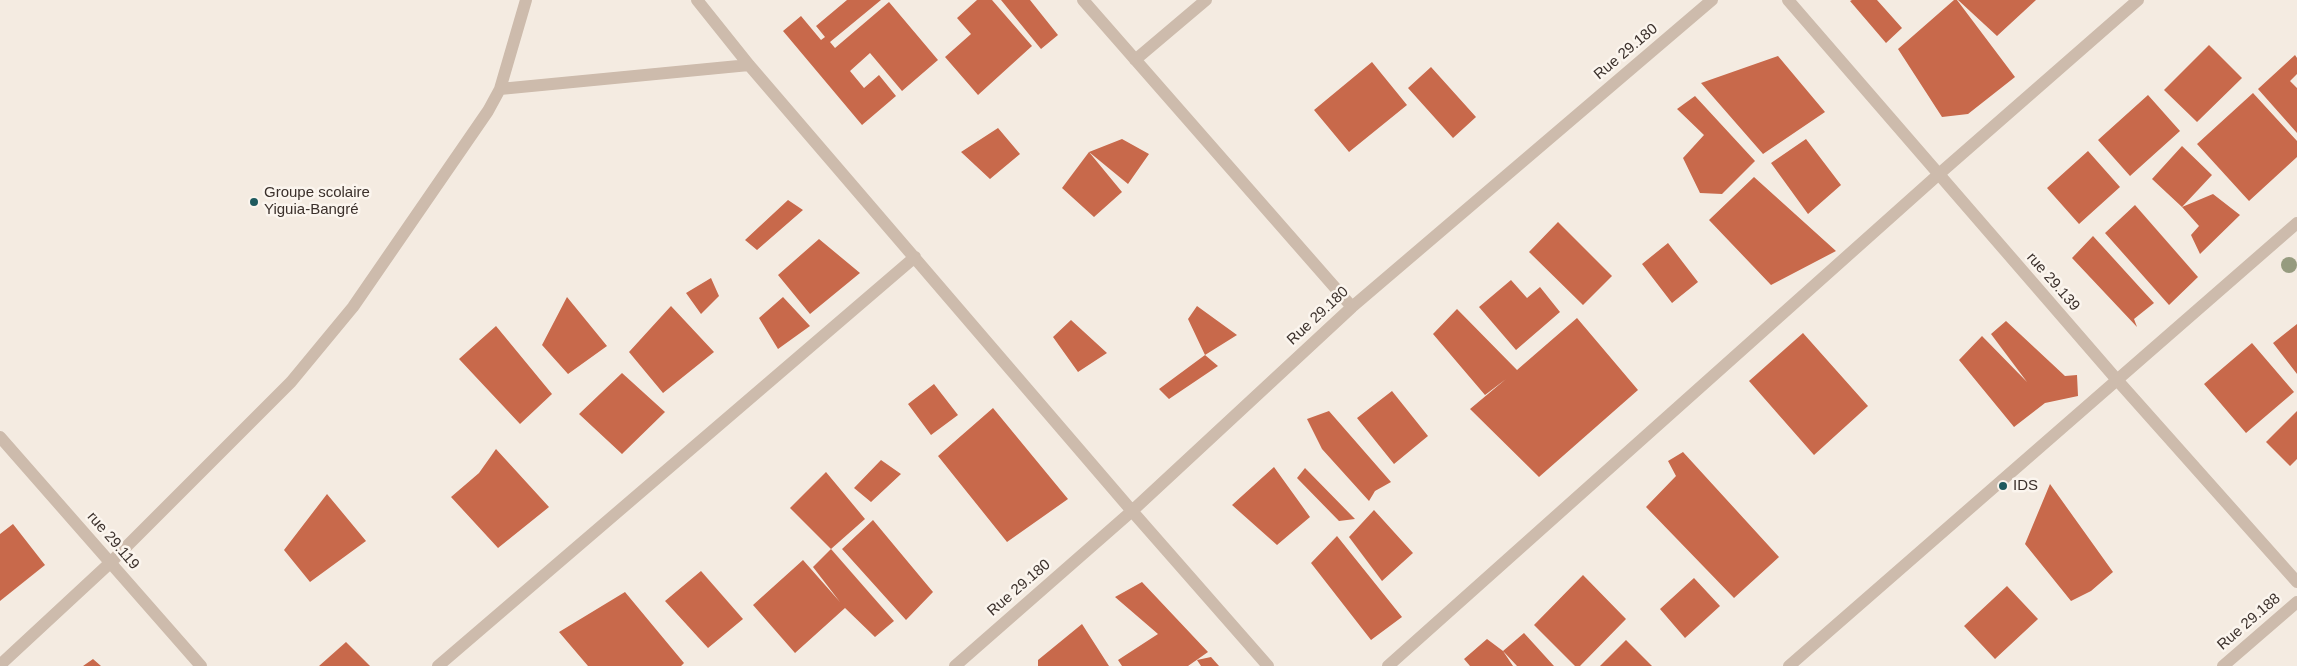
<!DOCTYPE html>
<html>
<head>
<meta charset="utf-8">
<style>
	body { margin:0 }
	canvas { display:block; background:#f4ebe1 }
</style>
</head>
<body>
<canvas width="2297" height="666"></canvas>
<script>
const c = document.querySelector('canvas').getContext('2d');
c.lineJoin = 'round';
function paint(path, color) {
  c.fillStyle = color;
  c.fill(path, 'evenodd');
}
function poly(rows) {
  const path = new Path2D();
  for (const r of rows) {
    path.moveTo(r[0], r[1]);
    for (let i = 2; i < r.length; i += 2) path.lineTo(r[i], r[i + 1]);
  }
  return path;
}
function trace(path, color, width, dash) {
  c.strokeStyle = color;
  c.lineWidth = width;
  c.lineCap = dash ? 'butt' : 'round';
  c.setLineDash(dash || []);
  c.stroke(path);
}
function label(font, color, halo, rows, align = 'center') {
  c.font = font + ' Arial,sans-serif';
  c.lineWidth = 5;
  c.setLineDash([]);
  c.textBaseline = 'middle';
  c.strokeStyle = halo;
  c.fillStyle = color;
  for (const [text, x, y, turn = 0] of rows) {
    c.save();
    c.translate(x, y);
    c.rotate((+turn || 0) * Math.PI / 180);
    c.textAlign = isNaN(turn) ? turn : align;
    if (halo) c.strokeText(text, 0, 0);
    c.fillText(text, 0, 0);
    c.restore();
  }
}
const building = poly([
	[847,0,881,0,830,42,835,48,889,2,938,60,902,91,870,53,850,71,864,88,879,75,896,96,862,125,783,31,801,16,821,40,825,37,816,26],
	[977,0,992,0,1032,46,978,95,945,57,971,34,957,18],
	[1001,0,1030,0,1058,35,1041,49],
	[1852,0,1877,0,1902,28,1886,43,1850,1],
	[1954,0,1957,0,2015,77,1968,114,1942,117,1898,49],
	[1958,0,2036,0,1997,36],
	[2209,45,2242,78,2197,122,2164,90],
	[2295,55,2297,58,2297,74,2290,81,2297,88,2297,133,2258,89],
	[1778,56,1825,112,1763,154,1701,83],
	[1372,62,1407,105,1349,152,1314,110],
	[1431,67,1476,117,1453,138,1408,88],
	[2253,93,2297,141,2297,157,2249,201,2197,144],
	[2148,95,2180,131,2130,176,2098,140],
	[1695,96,1755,161,1722,194,1700,193,1683,158,1704,135,1677,109],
	[998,128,1020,154,990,179,961,152],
	[1122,139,1149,154,1128,184,1089,152],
	[1806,139,1841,185,1808,214,1771,163],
	[2182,146,2212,175,2182,207,2152,179],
	[2088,151,2120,187,2079,224,2047,188],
	[1089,152,1122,192,1094,217,1062,188],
	[1754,177,1836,251,1771,285,1709,220],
	[2213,194,2240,215,2200,254,2191,235,2199,226,2182,207],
	[788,200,803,210,757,250,745,240],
	[2135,205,2198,277,2169,305,2105,233],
	[1558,222,1612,276,1583,305,1529,252],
	[2093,236,2154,303,2134,319,2137,327,2072,258],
	[819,239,860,273,810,314,778,275],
	[1668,243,1698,282,1672,303,1642,264],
	[711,278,719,296,701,314,686,293],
	[1511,280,1527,298,1540,287,1560,312,1516,350,1479,307],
	[567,297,607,346,568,374,542,345],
	[783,297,810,326,778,349,759,318],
	[671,306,714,352,663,393,629,352],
	[1197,306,1237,335,1205,355,1188,319],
	[1457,309,1517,370,1577,318,1638,390,1539,477,1470,409,1506,379,1485,395,1433,334],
	[1071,320,1107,353,1078,372,1053,337],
	[2006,321,2065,376,2077,375,2078,396,2045,403,2014,427,1959,360,1982,336,2027,382,1991,334],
	[2297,324,2297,374,2273,343],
	[496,326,552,394,520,424,459,359],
	[1803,333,1868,406,1814,455,1749,381],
	[2252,343,2294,392,2246,433,2204,384],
	[1205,355,1218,366,1169,399,1159,389],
	[622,373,665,412,622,454,579,414],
	[934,384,958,415,931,435,908,404],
	[1392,391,1428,436,1394,464,1357,418],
	[993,408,1068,499,1007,542,938,456],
	[1329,411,1391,482,1375,491,1369,501,1322,449,1307,419],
	[2297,411,2297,459,2290,466,2266,442],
	[496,449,549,507,498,548,451,497,479,473],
	[1683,452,1779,557,1734,598,1646,507,1676,476,1668,461],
	[881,460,901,474,871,502,854,488],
	[1274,467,1310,517,1277,545,1232,505],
	[1305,468,1355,519,1339,521,1297,478],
	[826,472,865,519,831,549,790,508],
	[2050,484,2113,572,2091,591,2071,601,2025,544],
	[327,494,366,541,310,582,284,550],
	[1374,510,1413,553,1382,581,1349,537],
	[873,520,933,592,906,620,842,549],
	[13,524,45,565,0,601,0,534],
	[1337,536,1402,617,1371,640,1311,563],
	[831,549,894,621,875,637,845,608,795,653,753,605,803,560,840,602,813,567],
	[701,571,743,619,708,648,665,601],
	[1583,575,1626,619,1580,666,1575,666,1534,625],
	[1694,578,1720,606,1685,638,1660,609],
	[1142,582,1208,652,1188,666,1122,666,1118,660,1158,634,1115,597],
	[2007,586,2038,619,1995,659,1964,626],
	[625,592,684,663,681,666,588,666,559,632],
	[1082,624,1109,666,1038,666,1038,660],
	[1524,633,1554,666,1517,666,1503,651],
	[1487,639,1503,651,1513,666,1470,666,1464,659],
	[1626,640,1652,666,1600,666],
	[346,642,370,666,319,666],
	[1211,657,1219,666,1201,666,1197,660],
	[93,659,101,666,83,666]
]);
const minor = poly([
	[697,0,749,65,1132,511,1268,666],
	[1083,0,1352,307],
	[1788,0,2118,381,2297,582],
	[1135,60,1206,0],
	[500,89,749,65],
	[0,437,201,666],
	[0,665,110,563,291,382,353,307,488,111,500,89,526,0],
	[438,666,915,257],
	[955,666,1132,511,1352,307,1712,0],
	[1388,666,1939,174,2138,0],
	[1789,666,2297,223],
	[2223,666,2297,602]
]);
const trees = [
	[2289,265]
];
const markers = [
	[254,202,5,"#1f5a5e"],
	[2003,486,5,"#1f5a5e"]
];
const streetNames = [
	["Rue 29.180",1626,52,-40],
	["rue 29.139",2053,282,49],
	["Rue 29.180",1318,316,-43],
	["rue 29.119",113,541,49],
	["Rue 29.180",1019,588,-41],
	["Rue 29.188",2249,622,-41]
];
const poiNames = [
	["Groupe scolaire",264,193],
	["Yiguia-Bangré",264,210],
	["IDS",2013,486]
];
paint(building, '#c8694b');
trace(minor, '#cdbbac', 12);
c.fillStyle = '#969b7f';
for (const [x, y] of trees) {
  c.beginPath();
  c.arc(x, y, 8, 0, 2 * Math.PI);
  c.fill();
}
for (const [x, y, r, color] of markers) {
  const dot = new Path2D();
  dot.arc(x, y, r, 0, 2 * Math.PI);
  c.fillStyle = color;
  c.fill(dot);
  trace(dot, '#fbf5ee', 2);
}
label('15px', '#3b302b', '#fbf5ee', streetNames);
label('15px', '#3b302b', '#fbf5ee', poiNames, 'left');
</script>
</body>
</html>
